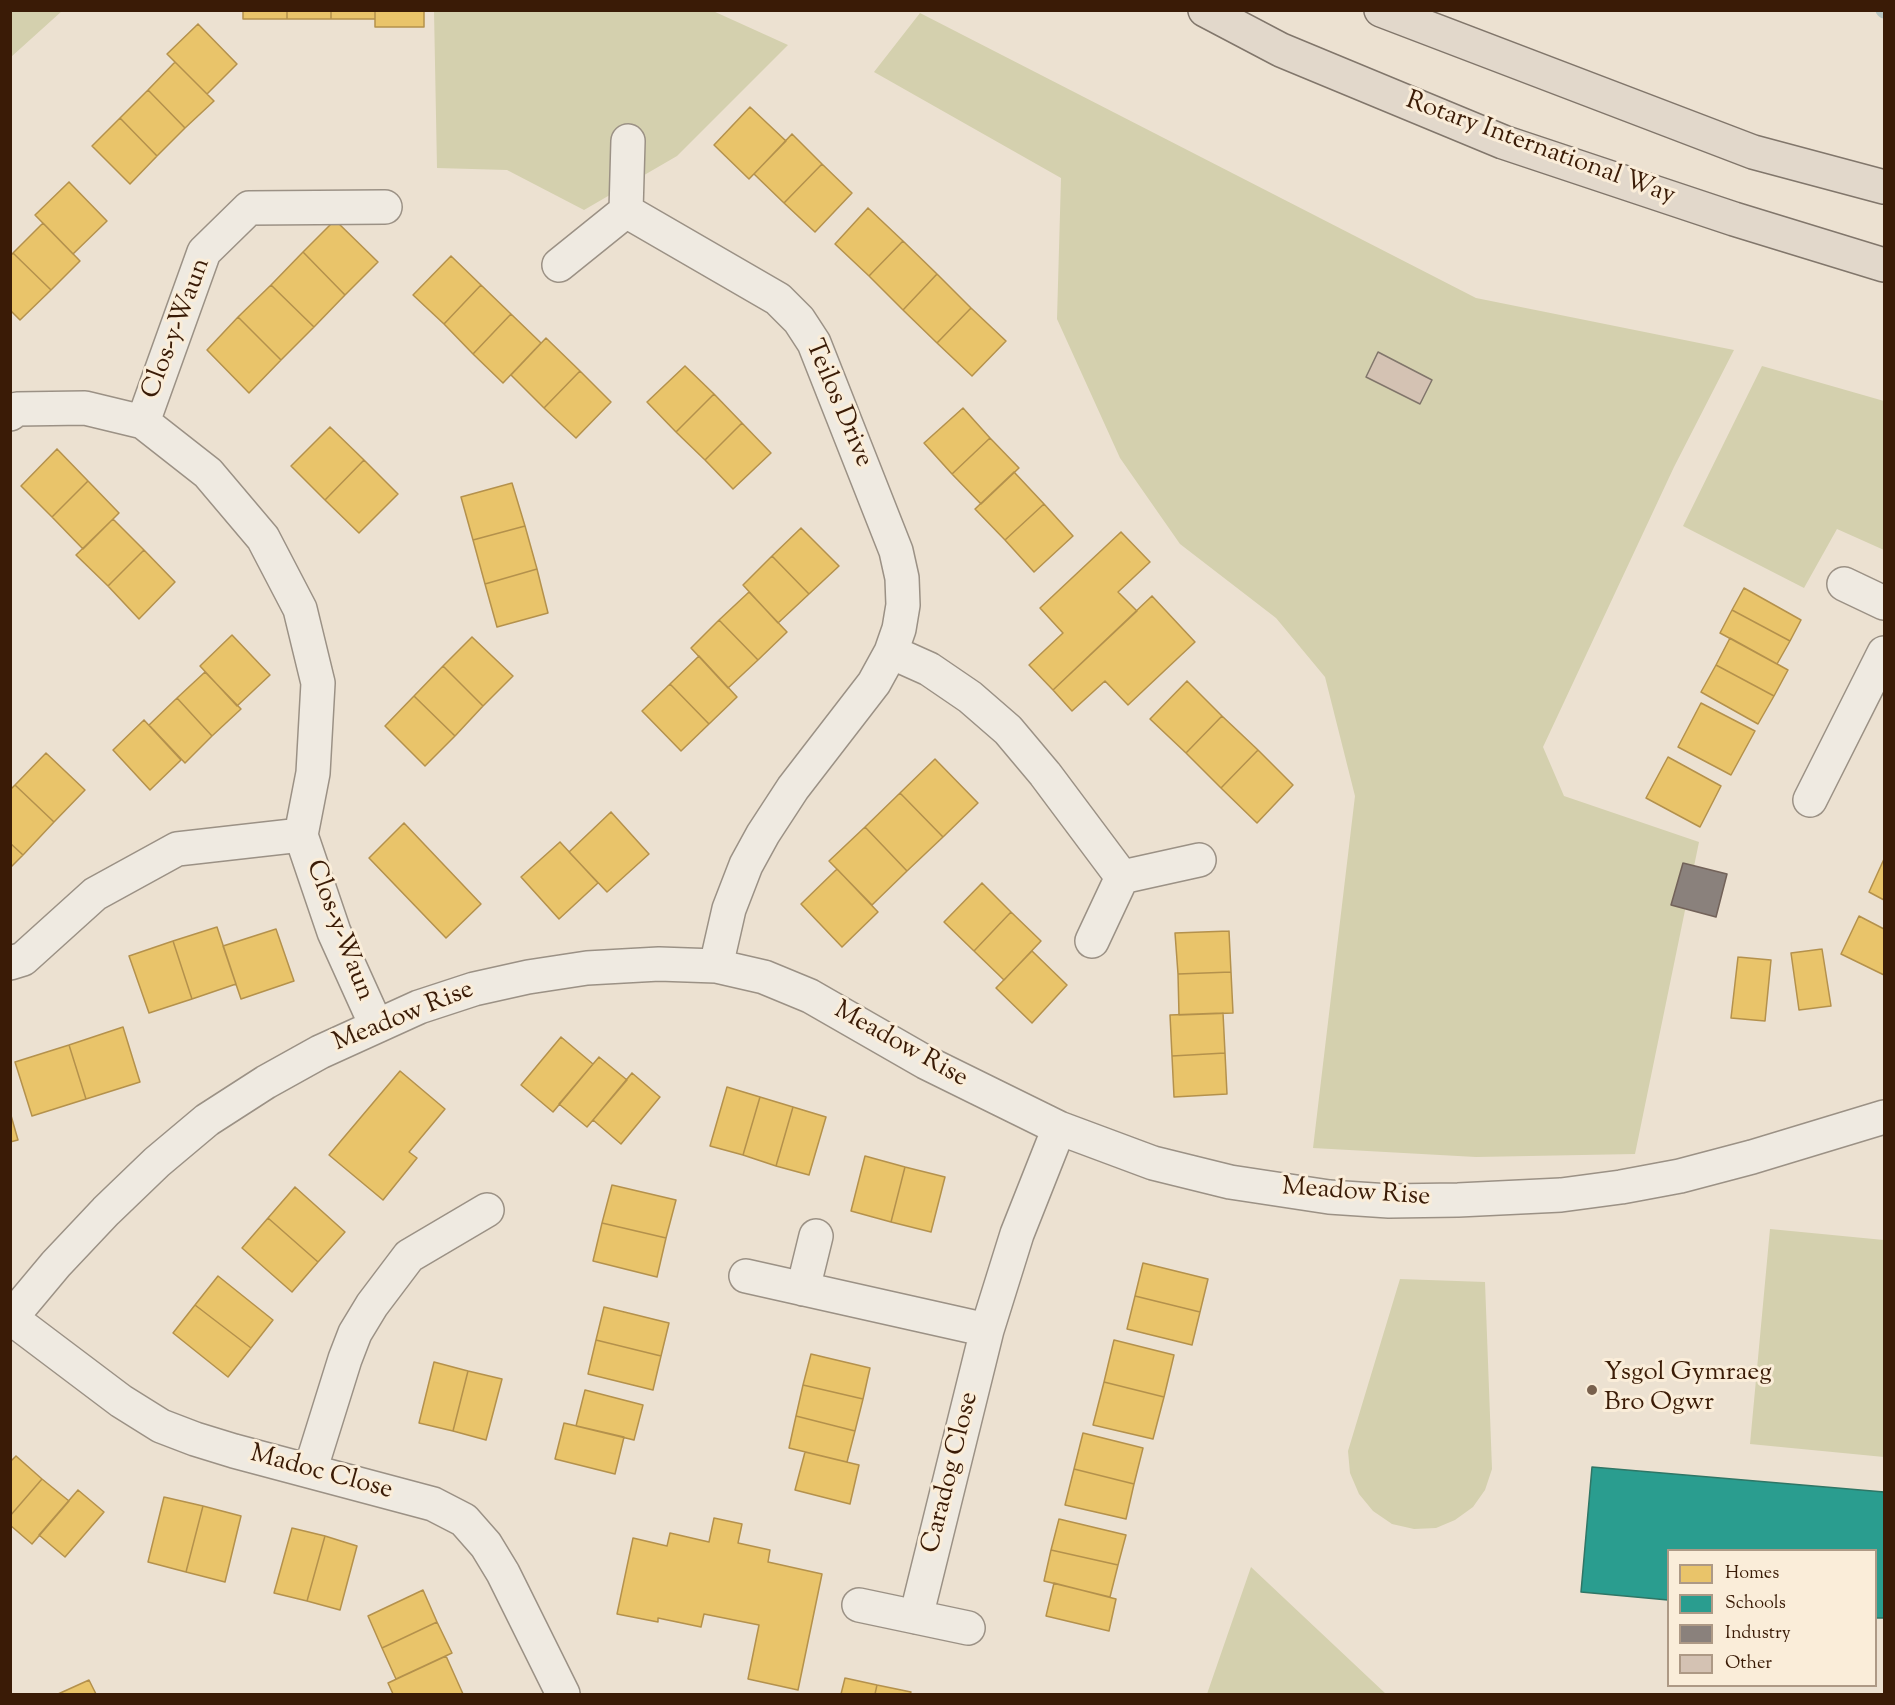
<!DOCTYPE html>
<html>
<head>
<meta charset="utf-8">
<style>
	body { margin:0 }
	#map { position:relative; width:1895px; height:1705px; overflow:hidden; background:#ece1d1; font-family:"Sorts Mill Goudy",serif }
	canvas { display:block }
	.frame { position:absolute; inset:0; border:12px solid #3a1b06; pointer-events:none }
	.legend { position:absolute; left:1667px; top:1549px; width:210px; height:138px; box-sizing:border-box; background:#faedd9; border:2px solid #ad9985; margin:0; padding:8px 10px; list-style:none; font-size:18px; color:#3a1b06 }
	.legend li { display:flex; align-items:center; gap:12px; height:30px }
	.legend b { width:30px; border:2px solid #ad9985 }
</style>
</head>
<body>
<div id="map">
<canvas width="1895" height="1705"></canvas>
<div class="frame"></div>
<ul class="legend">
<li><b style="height:16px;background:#e9c46a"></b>Homes</li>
<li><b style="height:16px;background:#2a9d8f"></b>Schools</li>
<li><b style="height:16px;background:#8a817c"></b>Industry</li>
<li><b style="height:16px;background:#d4c2b3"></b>Other</li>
</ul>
</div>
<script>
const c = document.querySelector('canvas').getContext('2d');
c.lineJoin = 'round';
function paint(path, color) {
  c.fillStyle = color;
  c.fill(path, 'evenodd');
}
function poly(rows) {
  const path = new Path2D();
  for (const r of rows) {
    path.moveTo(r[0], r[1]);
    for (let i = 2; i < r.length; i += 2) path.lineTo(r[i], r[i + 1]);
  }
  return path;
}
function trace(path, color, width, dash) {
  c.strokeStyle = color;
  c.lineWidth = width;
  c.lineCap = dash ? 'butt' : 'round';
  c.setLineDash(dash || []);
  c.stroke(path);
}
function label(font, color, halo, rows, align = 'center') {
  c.font = font + ' "Sorts Mill Goudy",serif';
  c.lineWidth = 6;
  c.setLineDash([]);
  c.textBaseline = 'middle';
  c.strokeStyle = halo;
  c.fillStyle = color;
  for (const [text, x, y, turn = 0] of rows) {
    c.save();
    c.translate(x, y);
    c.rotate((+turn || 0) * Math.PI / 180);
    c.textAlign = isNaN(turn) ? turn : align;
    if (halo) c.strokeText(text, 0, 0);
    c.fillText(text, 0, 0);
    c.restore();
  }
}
const green = poly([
	[11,10,62,10,62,11,11,57],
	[434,11,713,11,788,45,677,156,584,210,507,170,437,168],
	[920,13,1476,298,1734,350,1674,467,1543,747,1564,796,1699,842,1635,1154,1476,1157,1313,1148,1355,796,1325,677,1276,618,1180,544,1120,458,1057,319,1061,178,874,72],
	[1762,366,1884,401,1884,550,1837,529,1804,588,1683,526],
	[1770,1229,1884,1240,1884,1457,1750,1444],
	[1400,1279,1485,1282,1492,1469,1485,1490,1473,1507,1455,1520,1436,1528,1414,1529,1392,1524,1373,1511,1359,1494,1350,1473,1348,1451],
	[1251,1567,1386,1694,1207,1694]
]);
const homes = poly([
	[243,10,287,10,287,19,243,19,243,10],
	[287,10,331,10,331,19,287,19,287,10],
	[331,10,375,10,375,19,331,19,331,10],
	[375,10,424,10,424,27,375,27,375,10],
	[198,24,237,64,207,94,167,54,198,24],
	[175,62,214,101,185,128,148,90,175,62],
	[148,90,185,128,157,156,120,118,148,90],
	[750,107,786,141,749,179,714,145,750,107],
	[120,118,157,156,130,184,92,146,120,118],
	[792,134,822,164,784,203,754,174,792,134],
	[822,164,852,193,815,232,784,203,822,164],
	[69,182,107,221,73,254,35,215,69,182],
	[868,208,903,241,869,276,835,244,868,208],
	[335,220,378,262,345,295,303,252,335,220],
	[43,223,80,261,51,290,13,253,43,223],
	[903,241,937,274,903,310,869,276,903,241],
	[303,252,345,295,314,327,271,285,303,252],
	[13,253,51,290,20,320,10,310,10,256,13,253],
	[451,256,481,285,444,324,413,295,451,256],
	[937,274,971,308,937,343,903,310,937,274],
	[271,285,314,327,281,360,238,317,271,285],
	[481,285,511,314,473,354,444,324,481,285],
	[971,308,1006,341,972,376,937,343,971,308],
	[511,314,541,343,503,383,473,354,511,314],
	[238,317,281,360,249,393,207,350,238,317],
	[546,338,580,371,544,408,511,375,546,338],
	[685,366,714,394,676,432,647,402,685,366],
	[580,371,611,402,576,438,544,408,580,371],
	[714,394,742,423,705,460,676,432,714,394],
	[963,408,990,438,952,474,924,443,963,408],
	[742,423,771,453,733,489,705,460,742,423],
	[330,427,364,460,325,500,291,466,330,427],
	[990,438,1019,468,981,504,952,474,990,438],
	[57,449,88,481,52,517,21,486,57,449],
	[364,460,398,494,359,533,325,500,364,460],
	[1014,472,1044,504,1005,540,975,509,1014,472],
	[88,481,119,513,83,549,52,517,88,481],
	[512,483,525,526,473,540,461,497,512,483],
	[1044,504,1073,536,1034,572,1005,540,1044,504],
	[113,519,144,550,108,586,76,555,113,519],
	[525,526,537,569,485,584,473,540,525,526],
	[801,528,839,566,809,594,772,556,801,528],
	[1121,532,1150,562,1118,592,1137,611,1053,690,1029,665,1063,633,1040,608,1121,532],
	[144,550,175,582,139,619,108,586,144,550],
	[772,556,809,594,778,623,743,585,772,556],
	[537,569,548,613,497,627,485,584,537,569],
	[1744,588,1801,620,1790,641,1732,610,1744,588],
	[749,592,787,632,758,660,719,620,749,592],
	[1152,596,1195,642,1128,705,1105,681,1072,711,1053,690,1152,596],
	[1732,610,1790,641,1777,664,1720,633,1732,610],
	[719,620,758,660,728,688,691,648,719,620],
	[232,635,270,675,237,706,200,666,232,635],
	[472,637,513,676,483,706,443,666,472,637],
	[1730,638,1788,670,1774,696,1716,665,1730,638],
	[699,656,737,697,709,724,670,684,699,656],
	[1716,665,1774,696,1758,724,1701,692,1716,665],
	[443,666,483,706,455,736,414,696,443,666],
	[205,672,241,709,212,736,177,698,205,672],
	[1187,681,1222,716,1186,753,1150,719,1187,681],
	[670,684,709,724,681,751,642,711,670,684],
	[414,696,455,736,425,766,385,726,414,696],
	[177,698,212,736,185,763,149,725,177,698],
	[1701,703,1755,731,1731,775,1678,747,1701,703],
	[1222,716,1258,750,1221,788,1186,753,1222,716],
	[144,720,181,760,150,790,113,750,144,720],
	[1258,750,1293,785,1257,823,1221,788,1258,750],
	[46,753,85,790,54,822,15,785,46,753],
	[1668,757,1721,786,1700,827,1646,798,1668,757],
	[935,759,978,803,943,837,900,793,935,759],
	[15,785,54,822,23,855,10,843,10,790,15,785],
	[900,793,943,837,907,871,865,827,900,793],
	[611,812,649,854,607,892,569,852,611,812],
	[404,823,481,904,446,938,369,858,404,823],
	[865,827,907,871,872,905,829,861,865,827],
	[560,842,598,883,559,919,521,877,560,842],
	[10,843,23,855,10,868,10,843],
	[1884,859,1884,900,1869,892,1884,859],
	[837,869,878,912,842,947,801,904,837,869],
	[982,883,1011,912,974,951,944,922,982,883],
	[1011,912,1041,941,1004,980,974,951,1011,912],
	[1859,916,1884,929,1884,975,1841,954,1859,916],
	[217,927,236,984,192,999,173,941,217,927],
	[276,929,294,981,241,999,223,946,276,929],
	[1229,931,1231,972,1178,974,1175,933,1229,931],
	[173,941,192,999,149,1013,129,956,173,941],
	[1822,949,1831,1006,1799,1010,1791,953,1822,949],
	[1032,951,1067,985,1032,1023,996,988,1032,951],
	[1738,957,1771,960,1765,1021,1731,1018,1738,957],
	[1231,972,1233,1013,1179,1015,1178,974,1231,972],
	[1223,1013,1225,1053,1172,1056,1170,1015,1223,1013],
	[123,1027,140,1082,86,1099,69,1045,123,1027],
	[561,1037,593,1064,553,1112,521,1085,561,1037],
	[69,1045,86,1099,32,1116,15,1062,69,1045],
	[1225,1053,1227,1094,1174,1097,1172,1056,1225,1053],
	[599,1057,627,1080,587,1127,559,1104,599,1057],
	[400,1071,445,1109,409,1152,417,1158,383,1200,329,1155,400,1071],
	[632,1073,660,1097,621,1144,593,1120,632,1073],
	[727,1087,760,1097,743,1155,710,1146,727,1087],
	[760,1097,793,1107,776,1166,743,1155,760,1097],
	[793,1107,826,1117,809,1175,776,1166,793,1107],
	[10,1112,18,1140,10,1142,10,1112],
	[865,1156,905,1167,891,1222,851,1211,865,1156],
	[905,1167,945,1177,931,1232,891,1222,905,1167],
	[612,1185,676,1200,666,1238,602,1223,612,1185],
	[295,1187,345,1232,318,1262,268,1218,295,1187],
	[268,1218,318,1262,292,1292,242,1248,268,1218],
	[602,1223,666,1238,657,1277,593,1261,602,1223],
	[1143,1263,1208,1279,1200,1312,1135,1296,1143,1263],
	[218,1276,273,1320,251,1348,195,1305,218,1276],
	[1135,1296,1200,1312,1192,1345,1127,1329,1135,1296],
	[195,1305,251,1348,228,1377,173,1333,195,1305],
	[604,1307,669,1323,661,1356,596,1340,604,1307],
	[596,1340,661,1356,653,1390,588,1374,596,1340],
	[1114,1340,1174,1355,1164,1397,1104,1382,1114,1340],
	[811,1354,870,1368,863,1399,803,1385,811,1354],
	[434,1362,468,1371,453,1431,419,1423,434,1362],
	[468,1371,502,1379,486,1440,453,1431,468,1371],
	[1104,1382,1164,1397,1153,1439,1093,1425,1104,1382],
	[803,1385,863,1399,855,1431,796,1416,803,1385],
	[585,1390,643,1405,634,1440,576,1426,585,1390],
	[796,1416,855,1431,847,1462,789,1448,796,1416],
	[564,1423,624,1437,615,1474,555,1459,564,1423],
	[1083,1433,1143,1448,1134,1484,1074,1469,1083,1433],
	[805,1452,859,1465,850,1504,795,1490,805,1452],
	[16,1456,42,1479,10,1516,10,1462,16,1456],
	[1074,1469,1134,1484,1126,1519,1065,1505,1074,1469],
	[42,1479,69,1501,32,1544,10,1525,10,1516,42,1479],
	[78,1490,104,1512,65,1557,39,1535,78,1490],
	[164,1497,203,1506,186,1572,148,1562,164,1497],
	[203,1506,241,1516,225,1582,186,1572,203,1506],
	[714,1518,742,1524,738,1543,770,1550,768,1562,822,1574,798,1690,748,1679,759,1625,704,1614,701,1627,658,1618,658,1622,617,1614,633,1538,667,1546,670,1533,709,1542,714,1518],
	[1059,1519,1126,1535,1118,1565,1051,1550,1059,1519],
	[292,1528,325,1536,307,1601,274,1593,292,1528],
	[325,1536,357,1546,340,1610,307,1601,325,1536],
	[1051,1550,1118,1565,1110,1597,1044,1581,1051,1550],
	[1054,1583,1116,1599,1109,1631,1046,1616,1054,1583],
	[423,1590,437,1622,382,1648,368,1616,423,1590],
	[437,1622,452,1653,396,1679,382,1648,437,1622],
	[446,1656,463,1694,393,1694,388,1683,446,1656],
	[845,1678,877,1685,875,1694,841,1694,845,1678],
	[89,1680,96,1694,58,1694,89,1680],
	[877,1685,911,1692,910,1694,875,1694,877,1685]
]);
const schools = poly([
	[1592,1467,1884,1492,1884,1618,1876,1618,1876,1550,1668,1550,1668,1600,1581,1592,1592,1467]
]);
const industry = poly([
	[1683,863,1727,874,1716,917,1671,905,1683,863]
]);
const stream = poly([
	[1883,10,1884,11]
]);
const building = poly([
	[1378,352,1432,380,1420,404,1366,377,1378,352]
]);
const minor = poly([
	[626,211,778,299,799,320,814,343,896,551,902,578,903,605,899,629,891,652],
	[559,265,626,211,628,141],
	[10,414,17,409,85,408,143,422],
	[1844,584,1884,603],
	[1810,800,1884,653],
	[301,835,313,773,318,683,300,609,263,538,208,473,143,422,204,252,249,208,385,207],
	[1092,941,1122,877,1199,860],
	[10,963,23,959,95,894,177,849,301,835,334,932,376,1025],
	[716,966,729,909,746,865,763,834,793,788,874,683,891,652,929,669,970,697,1008,730,1045,774,1122,877],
	[746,1276,987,1330],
	[803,1289,816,1236],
	[11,1318,121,1401,161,1426,195,1439,234,1451,433,1504,464,1520,486,1545,503,1573,563,1694],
	[10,1319,56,1264,106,1211,157,1162,207,1120,266,1082,320,1052,419,1007,474,989,528,977,587,968,659,964,716,966,764,977,810,996,925,1062,1059,1128,1153,1163,1230,1182,1329,1197,1389,1201,1458,1200,1561,1195,1621,1187,1680,1176,1752,1157,1884,1117],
	[310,1471,345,1359,355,1333,372,1305,409,1256,487,1210],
	[859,1605,968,1628],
	[916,1617,987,1330,1017,1234,1059,1128]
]);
const major = poly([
	[1205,10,1281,50,1503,142,1734,219,1884,265],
	[1381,10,1753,152,1884,187]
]);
const markers = [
	[1592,1390,6,"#78604d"]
];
const streetNames = [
	["Rotary International Way",1540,150,20],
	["Clos-y-Waun",178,329,-69],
	["Teilos Drive",837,404,67],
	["Clos-y-Waun",338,931,69],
	["Meadow Rise",404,1018,-22],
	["Meadow Rise",900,1046,29],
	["Meadow Rise",1356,1194,4],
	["Caradog Close",952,1473,-76],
	["Madoc Close",321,1474,15]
];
const poiNames = [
	["Ysgol Gymraeg",1604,1375],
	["Bro Ogwr",1604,1405]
];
paint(green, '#d4d0ae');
paint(homes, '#e9c46a');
trace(homes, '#b4914c', 1.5);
paint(schools, '#2a9d8f');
trace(schools, '#2f7666', 1.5);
paint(industry, '#8a817c');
trace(industry, '#726259', 1.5);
trace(stream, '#b8c7c4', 15);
paint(building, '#d4c2b3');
trace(building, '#81766b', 1.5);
trace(minor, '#9b9185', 36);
trace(major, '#81766b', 36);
trace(minor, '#efeae1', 33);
trace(major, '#e2d8cb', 33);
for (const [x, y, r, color] of markers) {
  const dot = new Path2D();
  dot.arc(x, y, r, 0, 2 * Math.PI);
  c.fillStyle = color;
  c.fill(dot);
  trace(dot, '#faedd9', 2);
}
label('26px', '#3a1b06', '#faedd9', streetNames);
label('26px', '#3a1b06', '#faedd9', poiNames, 'left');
</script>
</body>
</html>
